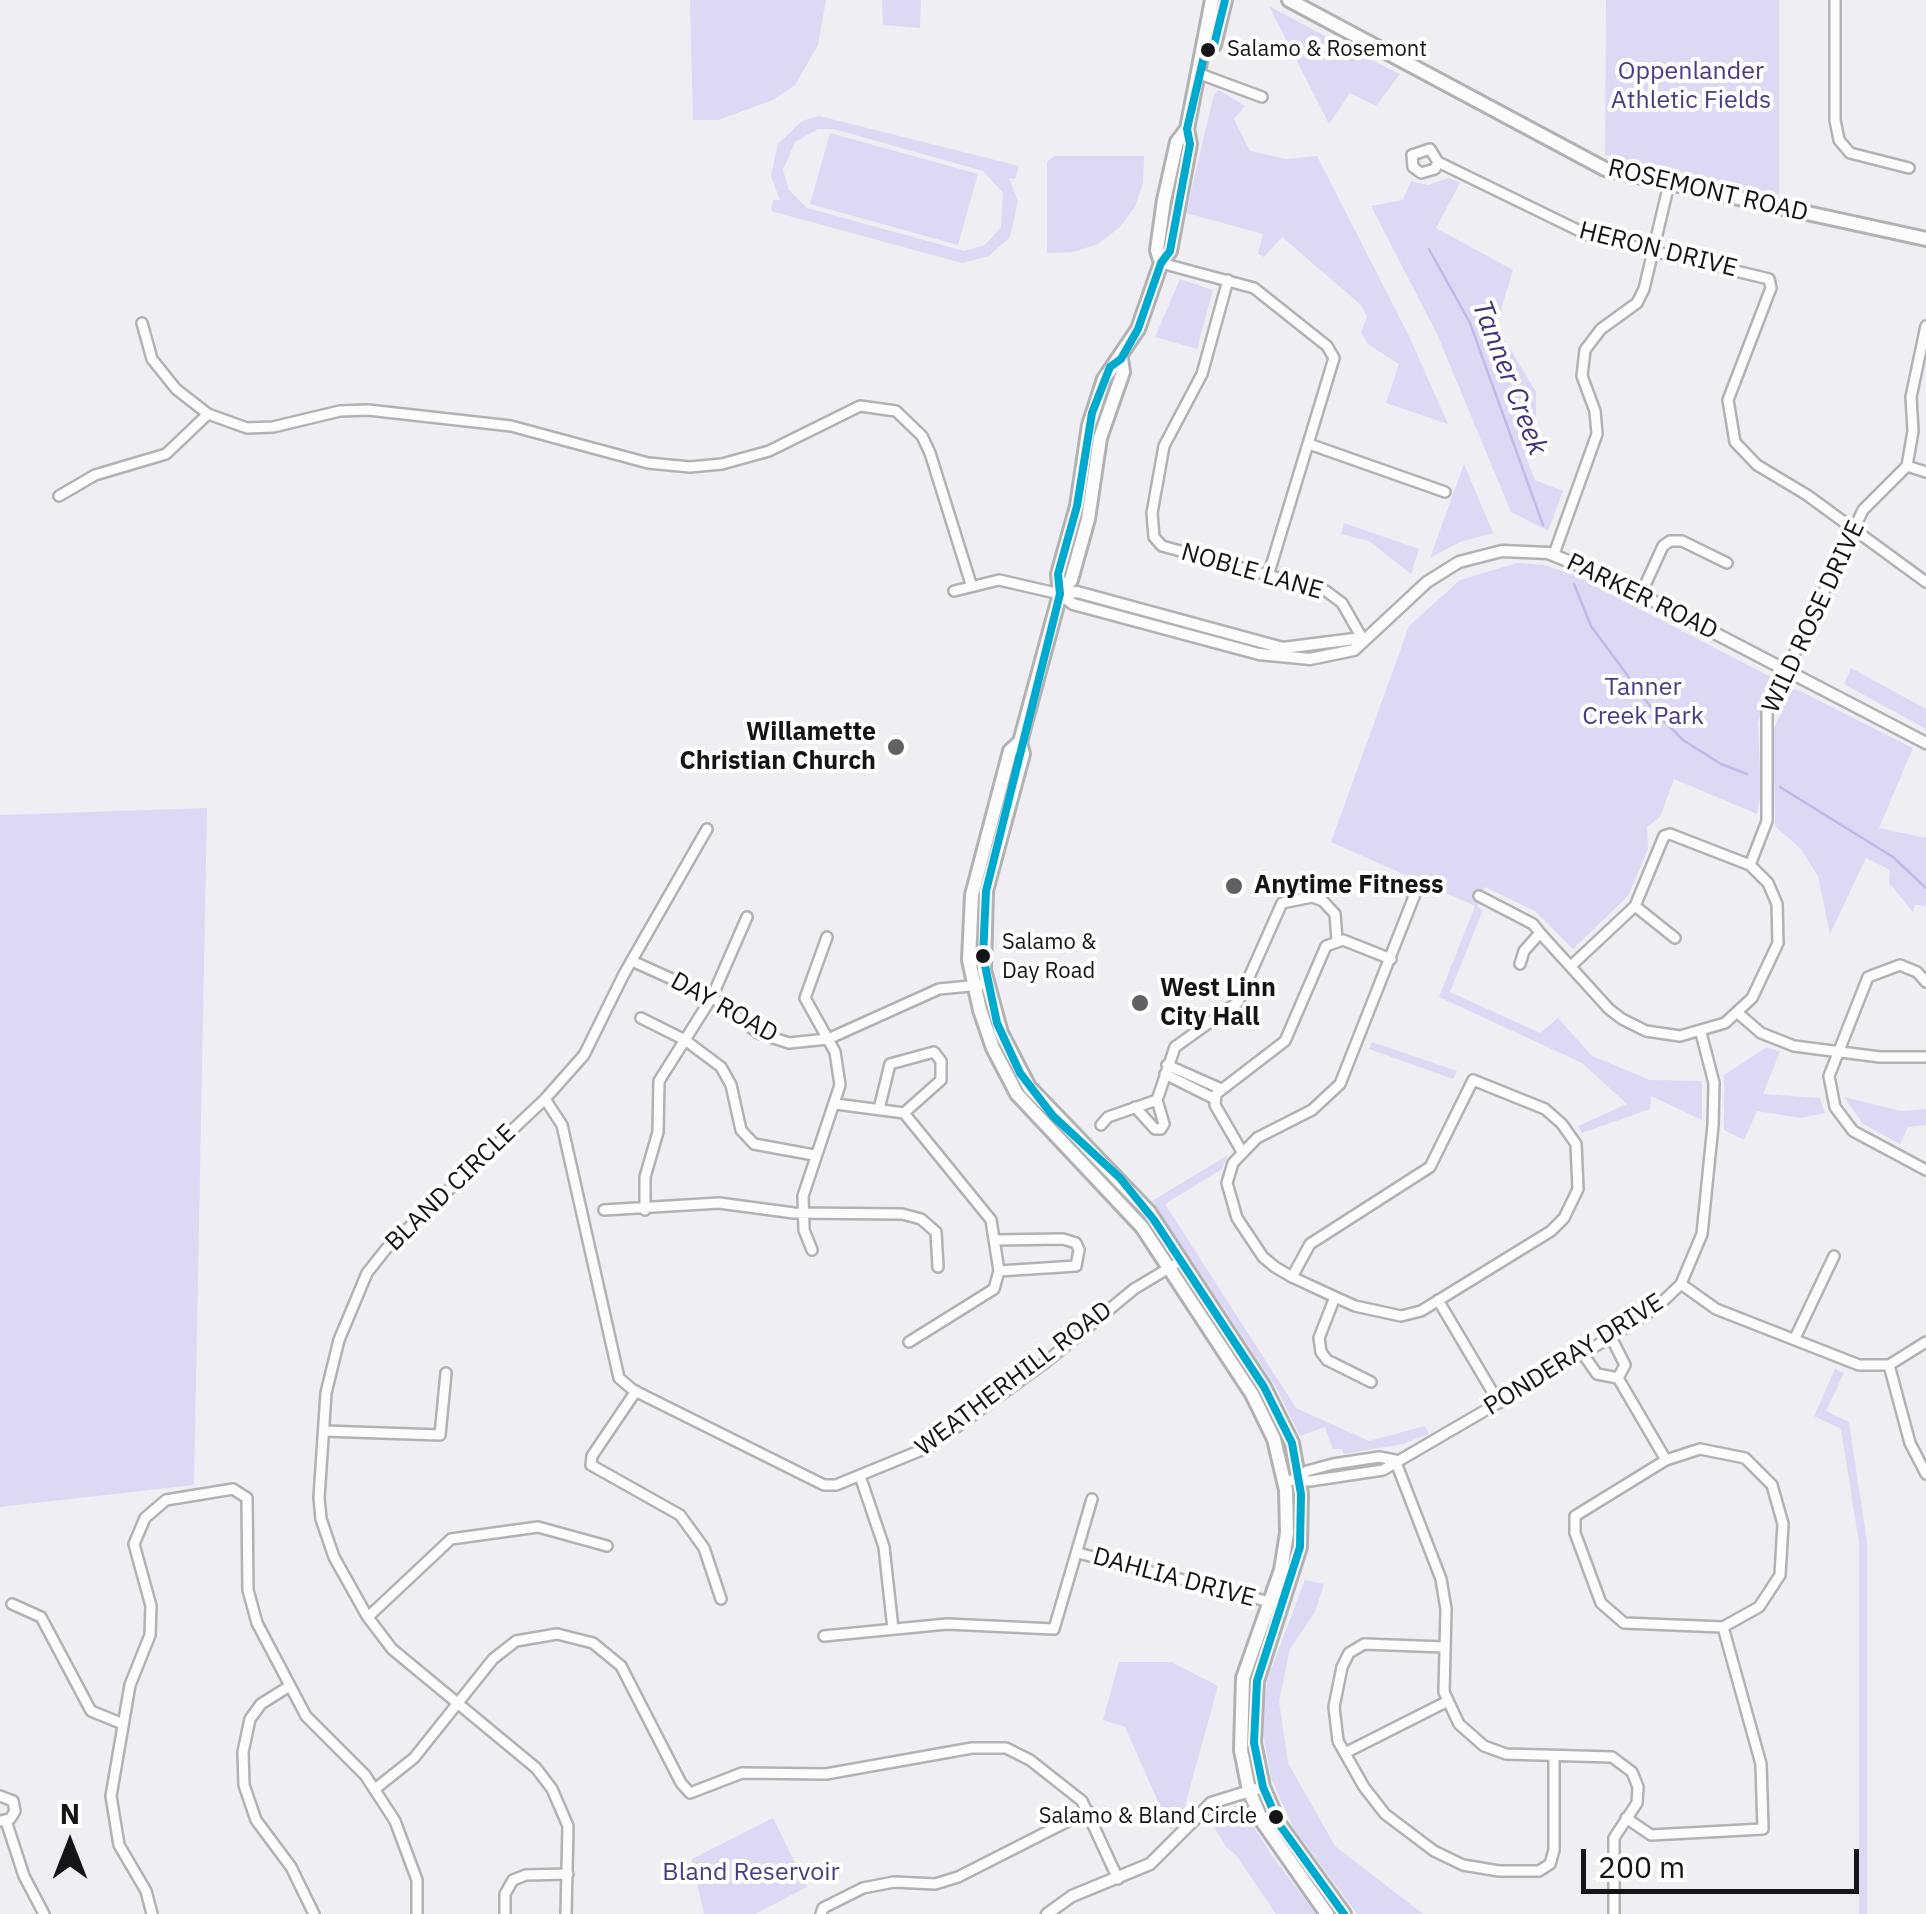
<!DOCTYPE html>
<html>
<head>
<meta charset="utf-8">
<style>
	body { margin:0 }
	#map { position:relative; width:1926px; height:1914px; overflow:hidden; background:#efeef2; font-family:"IBM Plex Sans",sans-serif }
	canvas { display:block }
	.north { position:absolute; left:20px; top:1794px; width:100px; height:100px; -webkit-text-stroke:8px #fff; paint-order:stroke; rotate:0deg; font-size:28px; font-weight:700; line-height:40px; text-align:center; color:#151517 }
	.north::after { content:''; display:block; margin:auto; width:35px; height:45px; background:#151517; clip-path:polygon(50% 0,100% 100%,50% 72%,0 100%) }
	.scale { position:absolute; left:1581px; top:1849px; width:278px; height:45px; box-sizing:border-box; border:5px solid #151517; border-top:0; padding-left:12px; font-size:30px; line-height:35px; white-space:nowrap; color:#151517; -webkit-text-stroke:8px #fff; paint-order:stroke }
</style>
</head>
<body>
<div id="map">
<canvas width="1926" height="1914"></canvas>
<div class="north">N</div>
<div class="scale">200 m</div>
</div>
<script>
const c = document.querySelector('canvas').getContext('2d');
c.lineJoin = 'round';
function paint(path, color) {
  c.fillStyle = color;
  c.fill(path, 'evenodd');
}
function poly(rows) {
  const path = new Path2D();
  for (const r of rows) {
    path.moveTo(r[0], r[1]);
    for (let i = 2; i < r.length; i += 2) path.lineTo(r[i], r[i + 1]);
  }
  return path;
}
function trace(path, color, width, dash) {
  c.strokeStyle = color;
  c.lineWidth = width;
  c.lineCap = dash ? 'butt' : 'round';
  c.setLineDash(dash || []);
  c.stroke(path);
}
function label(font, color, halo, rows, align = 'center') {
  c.font = font + ' "IBM Plex Sans",sans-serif';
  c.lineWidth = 8;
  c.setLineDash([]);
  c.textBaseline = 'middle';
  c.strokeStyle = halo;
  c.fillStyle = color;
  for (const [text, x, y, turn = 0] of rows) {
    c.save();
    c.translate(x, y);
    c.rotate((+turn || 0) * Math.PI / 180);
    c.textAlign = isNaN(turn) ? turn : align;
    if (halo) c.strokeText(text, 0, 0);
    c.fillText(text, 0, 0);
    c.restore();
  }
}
const green = poly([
	[690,0,826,0,818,45,795,85,773,100,718,120,693,120],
	[882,0,921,0,920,28,883,25],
	[1606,0,1779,0,1779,195,1605,155],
	[1269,6,1349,49,1400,74,1376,106,1350,93,1329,124],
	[1219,90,1245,106,1234,119,1250,151,1286,159,1317,156,1409,336,1448,424,1386,403,1399,364,1369,345,1361,333,1367,317,1361,305,1282,237,1264,257,1258,254,1263,234,1186,213,1214,94],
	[819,116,1019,166,1015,179,1009,178,1018,201,1010,237,989,256,962,263,771,211,773,200,780,200,771,176,778,144,802,121],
	[818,129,834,129,983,171,1003,193,1001,227,985,245,964,251,807,208,789,190,783,170,795,142],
	[830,133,978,174,958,245,810,204],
	[1054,156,1144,156,1143,183,1135,207,1119,228,1098,244,1073,252,1047,253,1047,162],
	[1449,178,1460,183,1436,228,1513,270,1496,326,1536,392,1536,429,1526,457,1535,480,1563,491,1548,531,1511,512,1437,334,1371,206,1403,200,1411,181,1428,185],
	[1180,279,1213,290,1197,349,1155,337],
	[1464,464,1493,533,1460,542,1430,558],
	[1344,523,1419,549,1411,574,1369,541,1341,534],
	[1517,563,1544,565,1574,575,1773,678,1758,723,1761,792,1757,814,1674,779,1660,817,1647,827,1648,849,1628,896,1573,949,1535,911,1485,887,1477,906,1483,910,1450,992,1540,1033,1558,1018,1592,1056,1650,1080,1702,1081,1702,1120,1651,1096,1650,1109,1582,1133,1578,1126,1627,1104,1582,1063,1439,997,1475,906,1331,842,1409,626,1460,580],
	[1851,668,1926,709,1926,729,1844,684],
	[1796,689,1913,748,1879,828,1926,838,1926,906,1915,905,1913,912,1889,883,1890,870,1866,858,1830,934,1818,876,1801,849,1775,826,1773,731,1790,691],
	[207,808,194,1485,0,1507,0,815],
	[1372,1042,1416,1057,1457,1071,1453,1079,1369,1049],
	[1767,1047,1780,1052,1763,1094,1820,1098,1825,1113,1801,1118,1757,1111,1744,1140,1724,1130,1724,1075],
	[1844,1097,1901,1111,1926,1109,1926,1125,1908,1127,1900,1144,1863,1124],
	[1228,1155,1222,1169,1165,1204,1296,1408,1369,1441,1425,1426,1429,1434,1403,1444,1344,1454,1342,1449,1333,1449,1325,1427,1300,1436,1276,1387,1152,1201],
	[1835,1369,1844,1373,1826,1411,1849,1422,1867,1542,1867,1914,1859,1914,1859,1543,1841,1429,1814,1416],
	[1305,1580,1324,1584,1315,1612,1290,1649,1279,1701,1288,1763,1335,1846,1423,1914,1357,1914,1294,1829,1272,1781,1263,1734,1267,1680],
	[1119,1662,1171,1662,1218,1686,1181,1820,1171,1831,1125,1727,1103,1720],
	[1239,1804,1273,1857,1316,1914,1276,1914,1236,1855,1226,1847,1210,1820],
	[773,1818,807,1887,755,1914,704,1914,692,1859]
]);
const stream = poly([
	[1429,249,1470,323,1543,525],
	[1574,584,1591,626,1653,710,1683,740,1721,764,1747,774],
	[1780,787,1893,857,1926,888]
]);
const minor = poly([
	[1835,0,1835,120,1839,140,1850,153,1909,168],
	[1200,74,1262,97],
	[1438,162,1435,169,1421,173,1413,167,1412,155,1430,149,1438,162,1590,236,1769,279,1771,288,1728,400,1735,442,1757,465,1807,495,1926,582],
	[1161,263,1254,288,1327,346,1334,358,1268,576],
	[1228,280,1202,374,1164,446,1152,513,1154,537,1162,546,1326,591,1342,603,1362,638],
	[142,323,152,359,176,389,208,414,247,428,273,427,340,411,368,410,511,426,648,463,690,467,722,464,769,451,860,406,896,411,922,436,930,453,971,584],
	[1309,444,1445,492],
	[1907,466,1926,472],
	[59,496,95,475,166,454,208,414],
	[1554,554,1597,434,1595,411,1582,376,1585,350,1601,329,1637,303,1644,289,1669,184],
	[954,591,999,580,1060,594],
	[1641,594,1663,546,1670,541,1682,541,1727,563],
	[1750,865,1767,821,1767,711,1863,510,1907,466,1913,431,1911,397,1926,326],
	[1479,896,1533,924,1540,933,1609,1009,1622,1019,1646,1031,1680,1036,1725,1023,1752,998,1778,943,1777,904,1768,883,1750,865,1670,834,1664,836,1635,906,1571,966],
	[1635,906,1675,938],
	[632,961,712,997,758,1033,789,1043,828,1039,939,989,980,985],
	[1520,964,1524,951,1540,933],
	[1926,982,1917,972,1900,965,1868,977,1829,1076,1835,1107,1853,1131,1926,1170],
	[1739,1014,1761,1033,1794,1046,1880,1057,1926,1057],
	[641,1018,685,1040,721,1067,731,1085,741,1130,754,1144,814,1155],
	[1167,1065,1219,1088],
	[1165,1074,1215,1099],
	[545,1099,562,1125,619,1378,633,1390,824,1485,836,1485,929,1447,1047,1361,1134,1289,1174,1265],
	[836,1104,904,1113,991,1220,999,1271,994,1289,909,1342],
	[1135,1107,1155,1129,1161,1129,1164,1124,1157,1100],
	[879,1109,890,1064,934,1052,941,1061,941,1080,904,1113],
	[1101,1125,1108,1117,1157,1100,1175,1047,1238,1002,1282,903,1312,897,1323,901,1335,914,1337,940],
	[1241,1150,1215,1105,1216,1094,1285,1041,1326,946,1343,940,1391,959],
	[604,1210,719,1203,794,1213,902,1214,921,1219,936,1232,938,1267],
	[645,1210,645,1177,658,1132,659,1081,712,997,747,917],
	[995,1240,1063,1239,1076,1243,1079,1250,1076,1266,999,1271],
	[812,1250,804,1230,803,1196,840,1085,835,1052,805,998,827,937],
	[1292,1277,1310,1244,1430,1167,1473,1080,1545,1109,1562,1124,1576,1144,1578,1189,1564,1218,1551,1231,1421,1311,1401,1316,1355,1306,1335,1297,1292,1277,1275,1267,1263,1257,1237,1218,1227,1183,1233,1163,1257,1138,1312,1110,1340,1084,1419,884],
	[1681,1284,1716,1309,1859,1365,1889,1365,1926,1342],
	[1335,1297,1319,1338,1321,1352,1327,1360,1371,1382],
	[1438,1300,1499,1403],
	[1795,1338,1834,1256],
	[1583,1354,1597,1374,1618,1378,1625,1365,1611,1337],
	[1889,1365,1910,1443,1926,1474],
	[1618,1378,1666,1460],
	[636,1391,592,1456,591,1465,680,1515,704,1548,721,1599],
	[324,1431,440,1435,446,1373],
	[1700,1449,1745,1458,1772,1485,1783,1524,1780,1575,1759,1607,1723,1627,1624,1623,1601,1603,1575,1533,1575,1516,1666,1460,1700,1449],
	[1395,1460,1441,1579,1446,1609,1444,1692,1459,1724,1484,1746,1506,1754,1612,1757,1632,1772,1638,1787,1637,1803,1614,1838,1614,1914],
	[860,1476,884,1547,893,1629],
	[1298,1478,1307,1471,1333,1464,1379,1457,1395,1460],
	[1284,1480,1310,1481,1383,1470,1611,1337,1657,1307,1681,1284,1702,1234,1713,1125,1714,1083,1701,1033],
	[1078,1553,1270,1602],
	[12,1604,41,1617,91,1711,123,1724],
	[368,1617,451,1539,538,1527,607,1546],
	[824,1636,947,1624,1054,1629,1092,1499],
	[1444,1647,1364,1644,1349,1653,1342,1667,1334,1707,1338,1741,1364,1787,1385,1814,1434,1851,1463,1865,1499,1871,1539,1871,1550,1864,1554,1850,1554,1756],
	[288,1687,261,1704,250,1719,243,1752,244,1785,256,1820,291,1867,314,1914],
	[1345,1753,1446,1702],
	[375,1789,414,1758,493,1659,516,1641,557,1634,593,1643,621,1666,681,1783,690,1793,742,1773,826,1774,972,1748,1006,1748,1030,1760,1082,1801,1118,1879],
	[0,1796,13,1801,15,1811,10,1819,0,1821],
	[1626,1818,1651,1835,1763,1829,1761,1764,1723,1627],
	[6,1821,24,1876,44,1914],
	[152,1914,146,1891,119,1845,111,1796,130,1685,150,1635,151,1606,134,1544,145,1518,166,1500,233,1489,247,1498,248,1590,257,1623,306,1716,365,1775,395,1821,417,1880,417,1914],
	[505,1914,505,1894,513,1880,526,1875,568,1874],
	[566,1914,568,1826,552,1789,536,1768,392,1649,367,1616,334,1557,321,1519,319,1498,326,1393,339,1340,367,1273,386,1249,545,1099,584,1055,624,974,707,829],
	[821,1914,823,1908,863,1888,894,1882,935,1884,958,1877,1088,1811]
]);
const tertiary = poly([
	[1060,594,1073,604,1259,654,1310,659,1354,650,1427,582,1459,562,1502,551,1548,553,1605,576,1926,743],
	[1060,594,1077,592,1283,648,1362,638],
	[1047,1914,1072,1896,1150,1864,1211,1803,1263,1787]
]);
const secondary = poly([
	[1289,0,1605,169,1926,239],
	[1205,52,1214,45,1225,0],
	[1187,129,1190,144,1170,251,1161,263,1138,329,1104,379,1089,425,1077,506,1058,574,1060,594,1020,742,1023,754,986,891,984,970,1001,1033,1029,1087,1149,1212,1264,1387,1292,1443,1301,1494,1300,1547,1257,1681,1254,1743,1263,1787,1279,1824,1344,1914],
	[1161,263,1157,250,1164,200,1177,142,1187,129,1212,0],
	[1060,594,1071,580,1088,519,1100,438,1123,372,1121,359],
	[1020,742,1010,751,972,895,969,960,980,1010,993,1048,1017,1094,1142,1227,1252,1394,1274,1439,1286,1490,1287,1533,1281,1570,1243,1678,1241,1750,1249,1790,1262,1821,1327,1914]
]);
const bus1 = poly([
	[1225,0,1214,45,1205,52,1187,129,1190,144,1170,251,1161,263,1138,329,1121,359,1110,367,1092,413,1077,506,1058,574,1060,594,986,891,983,956,997,1023,1020,1073,1053,1116,1120,1178,1154,1220,1264,1387,1292,1443,1301,1494,1300,1547,1257,1681,1254,1743,1263,1787,1279,1824,1344,1914]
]);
const markers = [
	[1208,50,9,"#151517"],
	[896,747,10,"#616164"],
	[1234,886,10,"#616164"],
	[983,956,9,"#151517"],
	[1140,1003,10,"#616164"],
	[1276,1817,9,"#151517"]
];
const busNames = [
	["Salamo & Rosemont",1227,50],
	["Salamo &",1002,943],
	["Day Road",1002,972],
	["Salamo & Bland Circle",1257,1817,"right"]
];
const parkNames = [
	["Oppenlander",1691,72],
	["Athletic Fields",1691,101],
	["Tanner",1643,688],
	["Creek Park",1643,717],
	["Bland Reservoir",751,1873]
];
const streetNames = [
	["ROSEMONT ROAD",1708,191,13],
	["HERON DRIVE",1658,250,14],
	["NOBLE LANE",1252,572,16],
	["PARKER ROAD",1642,597,26],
	["WILD ROSE DRIVE",1814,617,-65],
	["DAY ROAD",724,1008,29],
	["BLAND CIRCLE",451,1188,-44],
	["PONDERAY DRIVE",1574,1355,-32],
	["WEATHERHILL ROAD",1014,1379,-37],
	["DAHLIA DRIVE",1174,1578,15]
];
const poiNames = [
	["Willamette",876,733,"right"],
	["Christian Church",876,762,"right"],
	["Anytime Fitness",1254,886],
	["West Linn",1160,989],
	["City Hall",1160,1018]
];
const waterNames = [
	["Tanner Creek",1509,378,69]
];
paint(green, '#ddd9f5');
trace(stream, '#c0bae6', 2.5);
trace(minor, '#b2b2b4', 14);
trace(tertiary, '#b2b2b4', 15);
trace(secondary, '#b2b2b4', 18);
trace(minor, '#fdfcfd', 9);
trace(tertiary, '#fdfcfd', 10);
trace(secondary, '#fdfcfd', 12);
trace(bus1, '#00a9ce', 8);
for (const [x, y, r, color] of markers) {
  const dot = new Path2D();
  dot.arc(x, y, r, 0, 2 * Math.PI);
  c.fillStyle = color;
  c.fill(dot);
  trace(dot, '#fff', 4);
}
label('22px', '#151517', '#fff', busNames, 'left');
label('25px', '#4b3a84', '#fff', parkNames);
label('25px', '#151517', '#fff', streetNames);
label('bold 25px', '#151517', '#fff', poiNames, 'left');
label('italic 28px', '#43317a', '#fff', waterNames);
</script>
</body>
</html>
